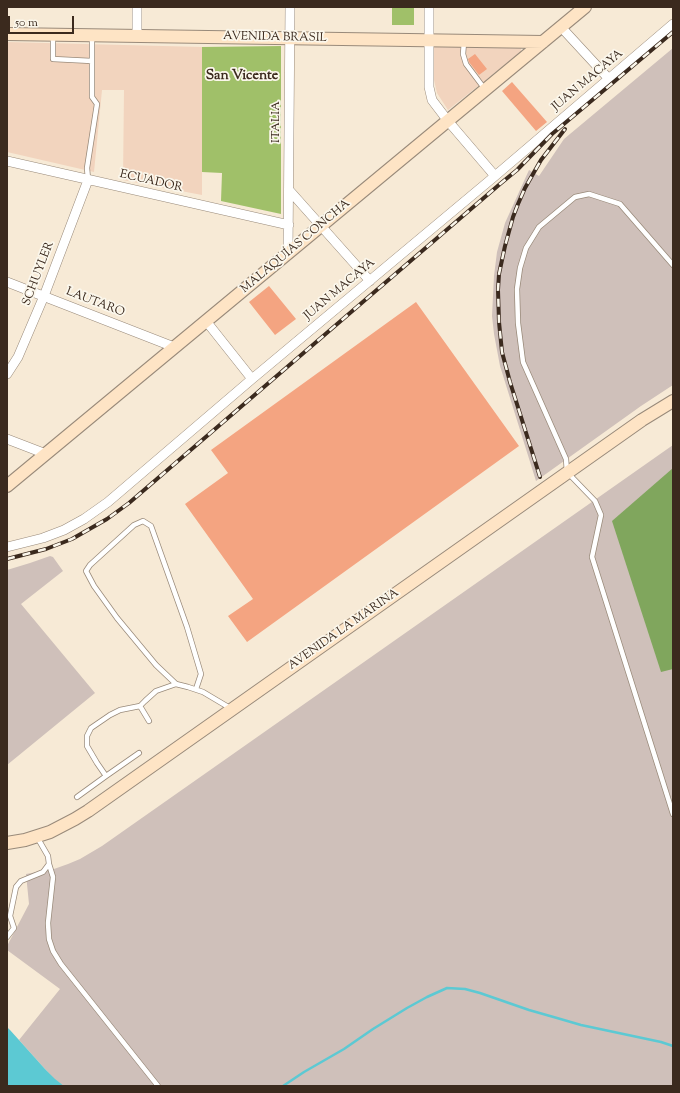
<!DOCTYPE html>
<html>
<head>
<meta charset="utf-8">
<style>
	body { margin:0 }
	#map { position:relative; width:680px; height:1093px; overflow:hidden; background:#f7ead6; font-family:"Sorts Mill Goudy",serif }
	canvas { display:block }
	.frame { position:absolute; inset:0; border:8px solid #3b2a1e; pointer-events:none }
	.scale { position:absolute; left:8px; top:16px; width:66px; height:18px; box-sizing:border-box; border:2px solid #3b2a1e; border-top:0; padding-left:5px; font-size:12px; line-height:14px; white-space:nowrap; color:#3b2a1e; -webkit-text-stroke:3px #fbf7ec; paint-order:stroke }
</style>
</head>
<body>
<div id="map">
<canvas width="680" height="1093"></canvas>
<div class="frame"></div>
<div class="scale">50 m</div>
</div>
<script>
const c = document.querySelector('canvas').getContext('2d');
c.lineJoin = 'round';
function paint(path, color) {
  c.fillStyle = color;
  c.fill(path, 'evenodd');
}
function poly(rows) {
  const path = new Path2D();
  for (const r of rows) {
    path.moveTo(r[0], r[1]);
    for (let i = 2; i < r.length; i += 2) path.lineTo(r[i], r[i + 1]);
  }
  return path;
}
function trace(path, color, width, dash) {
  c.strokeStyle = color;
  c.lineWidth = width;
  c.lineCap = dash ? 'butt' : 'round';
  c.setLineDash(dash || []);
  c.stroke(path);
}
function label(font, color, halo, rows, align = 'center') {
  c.font = font + ' "Sorts Mill Goudy",serif';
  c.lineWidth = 3.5;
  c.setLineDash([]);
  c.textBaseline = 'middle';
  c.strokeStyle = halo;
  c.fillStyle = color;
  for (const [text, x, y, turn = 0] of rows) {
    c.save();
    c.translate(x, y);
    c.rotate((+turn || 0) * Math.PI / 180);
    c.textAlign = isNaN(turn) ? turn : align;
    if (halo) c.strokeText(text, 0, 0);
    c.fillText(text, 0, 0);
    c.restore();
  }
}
const built = poly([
	[7,42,202,47,202,195,123,180,124,90,102,90,94,172,7,152],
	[438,45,519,47,521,48,521,52,448,110,437,93,434,80,433,48]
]);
const industrial = poly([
	[673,48,673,385,641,406,536,481,500,366,494,334,492,316,494,276,497,252,505,223,529,170,539,176,564,139],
	[673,445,673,1086,64,1086,55,1080,45,1069,19,1040,60,989,7,950,7,946,29,904,26,874,54,869,68,864,80,859,102,846],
	[50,556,53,557,63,571,21,604,95,693,7,765,7,570,30,563]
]);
const green = poly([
	[392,7,414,7,414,25,392,25],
	[281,46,281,214,221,201,222,173,202,172,202,47]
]);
const forest = poly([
	[673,468,673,669,661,672,612,521]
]);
const water = poly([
	[7,1027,10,1030,45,1069,55,1079,64,1086,7,1086]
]);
const stream = poly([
	[283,1086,304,1072,344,1049,373,1029,407,1008,427,997,447,988,465,989,480,993,529,1010,557,1018,581,1025,661,1042,673,1046]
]);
const building = poly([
	[475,54,487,69,479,75,469,62,468,59],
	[512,82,547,122,536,131,502,91],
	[269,286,296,319,275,335,249,302],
	[416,302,519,446,247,642,228,616,253,599,185,504,228,473,211,450]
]);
const lane = poly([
	[53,36,53,59,92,61],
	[464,42,463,54,466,64,484,88],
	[88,179,87,168,97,104,92,97,92,37],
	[673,265,620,204,589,194,575,197,539,227,526,248,520,268,517,289,518,323,523,362,566,459,567,472,595,501,601,515,592,557,673,814],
	[176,684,156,665,117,618,94,586,86,571,90,565,134,525,143,521,151,526,187,627,201,674,196,689],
	[140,706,149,721],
	[106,776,97,763,87,746,87,736,91,728,110,715,120,710,140,706,145,701,156,691,176,684,188,687,203,692,230,708],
	[77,797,106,776,139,753],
	[49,864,53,877,48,923,49,939,53,951,61,964,158,1086],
	[7,937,14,928,10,916,16,887,21,881,43,872,49,864,48,856,37,837]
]);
const street = poly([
	[429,7,429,87,432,100,448,121,495,176],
	[561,27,609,79],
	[137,35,137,7],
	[7,161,289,225],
	[289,190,370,281],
	[288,253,290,7],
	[7,282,174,347],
	[206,321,252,379],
	[7,374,18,357,44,296,88,180],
	[7,439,46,454],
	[7,547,43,538,64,530,84,519,108,502,252,379,495,176,673,24]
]);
const secondary = poly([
	[7,34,543,42],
	[7,486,585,7],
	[7,843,25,840,50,832,75,819,88,811,642,420,673,401]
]);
const rail = poly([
	[540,477,510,382,502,352,499,322,498,290,499,274,505,246,513,217,518,204,525,188,541,160,565,129],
	[7,559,46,549,72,539,107,519,129,503,500,184,517,170,552,134,673,32]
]);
const streetNames = [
	["AVENIDA BRASIL",275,38,1],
	["JUAN MACAYA",588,81,-40],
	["ITALIA",277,122,-90],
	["ECUADOR",151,182,13],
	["MALAQUÍAS CONCHA",296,247,-40],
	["SCHUYLER",39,274,-69],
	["JUAN MACAYA",340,290,-40],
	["LAUTARO",95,303,21],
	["AVENIDA LA MARINA",344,630,-35]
];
const quarterNames = [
	["San Vicente",242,77]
];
paint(built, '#f2d4be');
paint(industrial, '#cfc0ba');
paint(green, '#a0c069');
paint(forest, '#80a65d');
paint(water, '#5cc9d3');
trace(stream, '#5cc9d3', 2.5);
paint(building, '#f4a481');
trace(lane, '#998a7a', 6);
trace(street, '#998a7a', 10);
trace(secondary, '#998a7a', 14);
trace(lane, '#fff', 4.5);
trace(street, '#fff', 9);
trace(secondary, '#fee4c5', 12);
trace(rail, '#3b2a1e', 4);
trace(rail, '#fbf7ec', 2.5, [8]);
label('12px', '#3b2a1e', '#fbf7ec', streetNames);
label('bold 14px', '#3b2a1e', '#fbf7ec', quarterNames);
</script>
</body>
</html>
